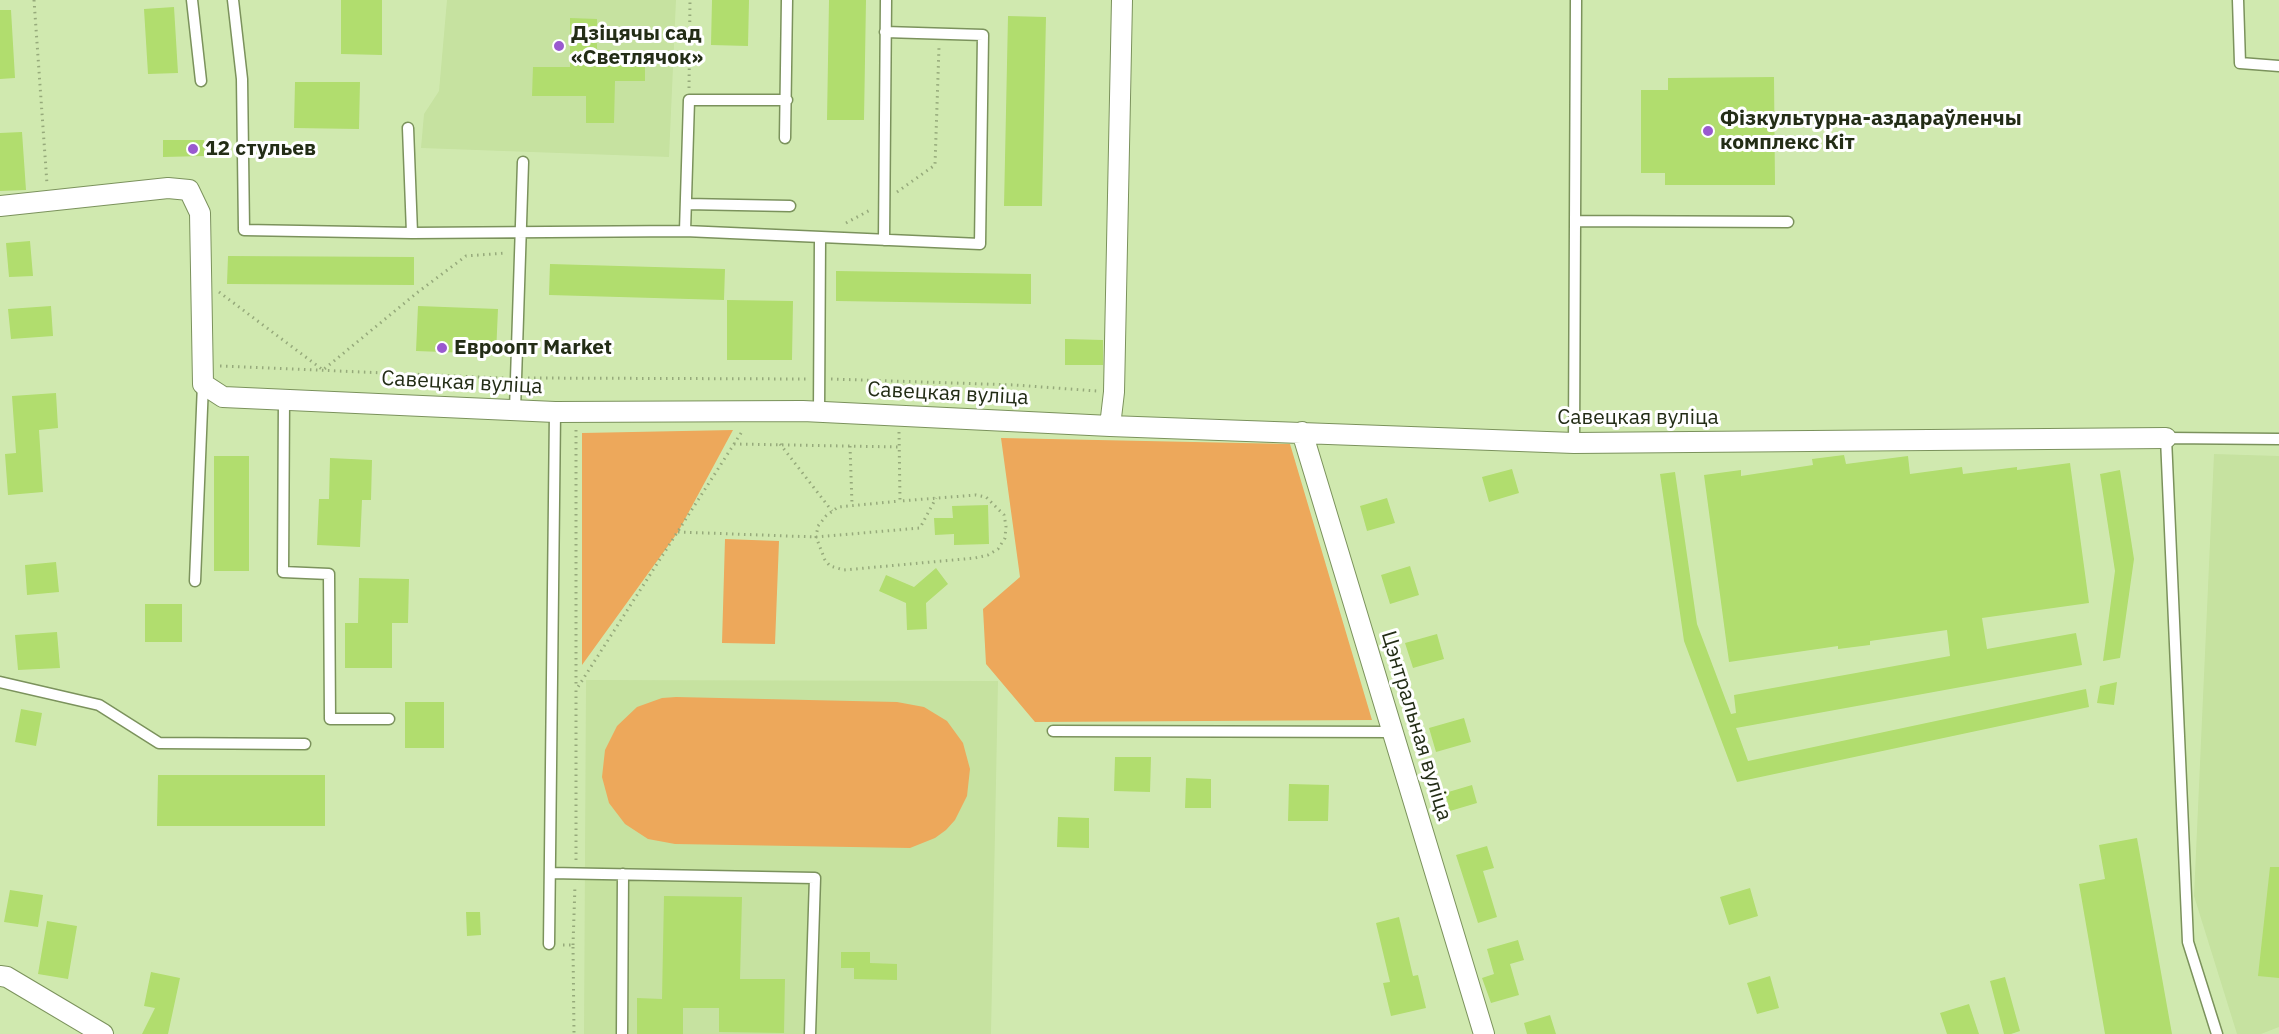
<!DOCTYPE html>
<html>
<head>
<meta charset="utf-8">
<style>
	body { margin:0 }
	canvas { display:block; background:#d0e9af }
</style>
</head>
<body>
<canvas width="2279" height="1034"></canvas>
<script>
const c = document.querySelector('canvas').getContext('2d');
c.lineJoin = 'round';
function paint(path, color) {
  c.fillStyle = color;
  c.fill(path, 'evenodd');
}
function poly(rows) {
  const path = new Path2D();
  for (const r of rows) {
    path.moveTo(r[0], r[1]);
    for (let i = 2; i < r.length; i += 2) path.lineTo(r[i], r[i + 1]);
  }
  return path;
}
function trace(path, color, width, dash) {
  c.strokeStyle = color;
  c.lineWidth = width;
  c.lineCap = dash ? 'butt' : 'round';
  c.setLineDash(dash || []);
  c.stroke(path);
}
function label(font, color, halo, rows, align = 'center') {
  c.font = font + ' "IBM Plex Sans",sans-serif';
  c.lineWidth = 6;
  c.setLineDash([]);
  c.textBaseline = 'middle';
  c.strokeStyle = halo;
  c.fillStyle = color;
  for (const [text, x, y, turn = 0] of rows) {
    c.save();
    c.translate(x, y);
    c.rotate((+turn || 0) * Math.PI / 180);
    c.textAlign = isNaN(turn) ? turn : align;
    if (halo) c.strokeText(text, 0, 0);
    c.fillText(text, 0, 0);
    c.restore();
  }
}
const built = poly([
	[447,0,676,0,669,157,421,148,424,114,439,91],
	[2214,454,2279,456,2279,1027,2261,1034,2237,1034,2194,896],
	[586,680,998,681,991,1034,584,1034]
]);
const green = poly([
	[733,430,678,532,582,665,582,433],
	[1001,438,1290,444,1372,720,1035,722,986,664,983,609,1020,577],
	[725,539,779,541,775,644,722,643],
	[676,697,897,702,924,707,947,721,963,743,970,769,967,796,955,820,946,830,935,838,910,848,675,844,648,839,625,824,609,803,602,777,605,750,617,726,637,707,662,698]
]);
const building = poly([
	[341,0,382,0,382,55,341,54],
	[712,0,749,0,748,46,711,45],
	[829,0,866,0,864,120,827,120],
	[174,7,178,73,148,74,144,9],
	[0,10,11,10,15,78,0,79],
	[1008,16,1046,17,1042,206,1004,206],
	[570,18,597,19,597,50,645,51,645,81,615,81,614,123,586,123,586,96,532,96,533,67,570,67],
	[1774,77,1775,185,1665,185,1665,173,1641,173,1641,90,1668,90,1668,78],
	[295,82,360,82,359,129,294,128],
	[22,132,26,190,0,191,0,133],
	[163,140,204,140,205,156,163,157],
	[30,241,33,276,9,277,6,243],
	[228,256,414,257,414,285,227,284],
	[550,264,725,269,724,300,549,295],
	[836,271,1031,274,1031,304,836,301],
	[727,300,793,301,792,360,727,360],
	[51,306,53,336,11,339,8,309],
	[418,306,498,309,496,354,416,351],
	[1065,339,1103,340,1103,365,1065,365],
	[56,393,58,428,39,430,43,492,8,495,5,454,16,453,12,396],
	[1844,455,1846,464,1908,456,1910,474,1962,467,1963,474,2017,467,2017,470,2070,463,2089,603,1982,618,1987,649,2076,633,2082,665,1736,728,1748,761,2086,689,2089,707,1737,782,1684,641,1660,474,1675,472,1697,624,1731,714,1736,713,1734,695,1950,656,1947,630,1870,641,1870,645,1838,649,1838,646,1729,662,1704,475,1741,470,1741,476,1813,465,1812,459],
	[214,456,249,456,249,571,214,571],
	[330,458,372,460,371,500,362,500,360,547,317,545,319,499,329,499],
	[1512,469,1519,493,1489,502,1482,477],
	[2120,470,2134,559,2120,658,2103,661,2115,571,2100,474],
	[1387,498,1395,523,1367,531,1360,506],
	[988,505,989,544,954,545,954,534,935,535,934,518,953,518,952,506],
	[56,562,59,592,27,595,25,565],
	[1410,566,1419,595,1390,604,1381,575],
	[936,568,948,584,926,603,927,629,907,630,906,603,879,591,886,575,914,587],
	[359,578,409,579,408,623,392,623,392,668,345,668,345,623,358,623],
	[145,604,182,604,182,642,145,642],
	[57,632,60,668,18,670,15,635],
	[1437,634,1444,659,1413,668,1405,643],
	[2117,682,2114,705,2097,703,2100,686],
	[405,702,444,702,444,748,405,748],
	[21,709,42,713,36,746,15,742],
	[1464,718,1471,742,1436,752,1429,728],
	[1115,757,1151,757,1150,792,1114,791],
	[158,775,325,775,325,826,157,826],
	[1186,778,1211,779,1211,808,1185,808],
	[1289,784,1329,785,1328,821,1288,821],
	[1472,785,1477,803,1450,811,1445,793],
	[1058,817,1089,818,1089,848,1057,847],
	[2137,838,2172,1034,2105,1034,2079,884,2105,879,2099,845],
	[1487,846,1494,868,1483,871,1497,917,1478,923,1456,855],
	[2270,867,2279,867,2279,978,2258,976],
	[1750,888,1758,916,1729,925,1720,897],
	[10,890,43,895,38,927,4,922],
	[664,896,742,897,740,979,785,979,784,1033,719,1032,719,1008,683,1008,683,1034,637,1034,637,998,662,999],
	[466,912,480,912,481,935,467,936],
	[1399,917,1413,976,1418,975,1426,1008,1391,1016,1383,983,1390,982,1376,923],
	[47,921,77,926,68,979,38,974],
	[1518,940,1524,960,1510,964,1519,995,1491,1003,1482,978,1494,974,1487,949],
	[841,952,870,952,870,963,897,964,897,980,854,979,854,968,841,968],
	[151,972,180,978,168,1034,142,1034,155,1008,144,1006],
	[1770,976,1779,1008,1757,1014,1747,983],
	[2005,977,2020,1031,2011,1034,2004,1034,1990,981],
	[1969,1004,1979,1034,1947,1034,1940,1013],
	[1550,1015,1556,1034,1527,1034,1524,1023]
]);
const path = poly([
	[34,0,47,184],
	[689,88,690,0],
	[897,192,935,165,939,47],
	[846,223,872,209],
	[219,292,323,370,418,292,466,256,506,253],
	[220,366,504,378],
	[528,378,807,379],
	[831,379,1015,385,1097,391],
	[576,430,576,688],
	[899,432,900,501,976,495,986,497,1004,515,1006,526,1005,538,998,549,988,555,975,558,844,570,830,566,825,560,816,537,818,526,826,516,838,507,900,501],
	[734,444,899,447],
	[780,444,832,511],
	[850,446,852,504],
	[678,532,816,537,920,528,936,498],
	[576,860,576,690,743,430],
	[563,945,573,945,574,1034],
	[573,945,575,885]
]);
const service = poly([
	[192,0,201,81],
	[233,0,242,79,244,230,412,233,685,231,980,244,983,35,885,32],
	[2238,0,2240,63,2279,66],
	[408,128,412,233],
	[785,138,787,0],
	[686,204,790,206],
	[1576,221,1788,222],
	[685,231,689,100,787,100],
	[884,240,886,0],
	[284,399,283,572,329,574,330,719,389,719],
	[515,410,523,162],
	[819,412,820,238],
	[1574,443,1576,0],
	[195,581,203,384],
	[0,682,99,705,159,743,305,744],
	[1053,731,1393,732],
	[550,873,815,878,810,1034],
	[549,944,555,412],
	[622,1034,623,874],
	[2217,1034,2188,942,2166,438,2279,439]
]);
const minor = poly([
	[0,206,168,188,189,190,200,213,203,384,223,397,555,412,803,411,1110,426,1114,392,1122,0],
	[1110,426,1574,443,2166,438],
	[1302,432,1484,1034],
	[0,976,7,977,103,1034]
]);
const markers = [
	[559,46,6,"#9a59cf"],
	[1708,131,6,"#9a59cf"],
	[193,149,6,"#9a59cf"],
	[442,348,6,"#9a59cf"]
];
const poiNames = [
	["Дзіцячы сад",571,34],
	["«Светлячок»",571,58],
	["Фізкультурна-аздараўленчы",1720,119],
	["комплекс Кіт",1720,143],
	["12 стульев",205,149],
	["Евроопт Market",454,348]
];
const streetNames = [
	["Савецкая вуліца",462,383,3],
	["Савецкая вуліца",948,394,3],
	["Савецкая вуліца",1638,418],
	["Цэнтральная вуліца",1416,726,73]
];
paint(built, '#c6e2a0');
paint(green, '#eda85b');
paint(building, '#b1dd6e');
trace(service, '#7b925c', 13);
trace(minor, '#7b925c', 22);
trace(path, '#96aa7b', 3, [1.5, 4.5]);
trace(service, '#fff', 10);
trace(minor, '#fff', 20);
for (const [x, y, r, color] of markers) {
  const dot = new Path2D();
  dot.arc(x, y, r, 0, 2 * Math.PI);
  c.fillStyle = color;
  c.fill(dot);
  trace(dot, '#fff', 2);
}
label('bold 21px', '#232d16', '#fff', poiNames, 'left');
label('21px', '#232d16', '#fff', streetNames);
</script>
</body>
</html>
